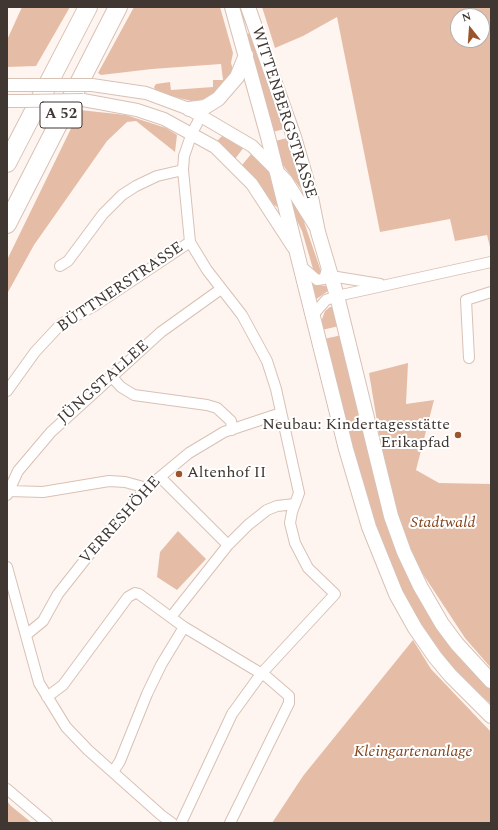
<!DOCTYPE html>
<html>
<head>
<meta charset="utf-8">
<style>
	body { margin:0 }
	#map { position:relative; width:498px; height:830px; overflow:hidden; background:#fef5f0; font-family:Spectral,serif }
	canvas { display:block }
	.frame { position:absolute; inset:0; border:8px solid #403732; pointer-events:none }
	.north { position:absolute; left:450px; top:8px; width:40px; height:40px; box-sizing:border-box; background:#fff; border:1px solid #b3afad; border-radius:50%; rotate:343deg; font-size:11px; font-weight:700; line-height:16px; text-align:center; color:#403732 }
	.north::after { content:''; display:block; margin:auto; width:14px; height:18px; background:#9b552b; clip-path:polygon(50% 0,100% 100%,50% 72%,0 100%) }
</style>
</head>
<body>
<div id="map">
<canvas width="498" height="830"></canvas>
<div class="frame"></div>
<div class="north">N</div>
</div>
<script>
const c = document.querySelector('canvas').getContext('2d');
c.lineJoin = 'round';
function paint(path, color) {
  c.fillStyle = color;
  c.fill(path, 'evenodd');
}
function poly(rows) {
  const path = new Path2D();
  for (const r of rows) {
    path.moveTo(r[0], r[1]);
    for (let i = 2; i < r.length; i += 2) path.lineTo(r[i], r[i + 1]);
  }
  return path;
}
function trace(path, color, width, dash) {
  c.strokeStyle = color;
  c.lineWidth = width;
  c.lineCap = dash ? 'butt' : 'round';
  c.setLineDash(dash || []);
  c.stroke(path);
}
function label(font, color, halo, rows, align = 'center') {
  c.font = font + ' Spectral,serif';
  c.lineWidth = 4;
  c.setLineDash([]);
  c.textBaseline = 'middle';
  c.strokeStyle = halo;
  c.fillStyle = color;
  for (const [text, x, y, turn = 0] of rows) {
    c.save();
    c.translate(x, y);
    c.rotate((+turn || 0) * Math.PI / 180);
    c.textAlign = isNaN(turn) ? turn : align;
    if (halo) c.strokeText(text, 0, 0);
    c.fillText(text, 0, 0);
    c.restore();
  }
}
const green = poly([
	[22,7,70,7,36,66,7,67,7,40],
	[134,7,220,7,233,53,231,63,234,73,227,83,208,99,191,101,156,92,154,87,156,84,170,82,171,90,213,87,213,80,223,80,221,64,152,69,101,75,98,73],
	[262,7,491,7,491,251,487,235,455,241,450,219,380,232,337,17,303,36,275,48],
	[458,16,482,16,482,40,458,40],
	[251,33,284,129,273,132,247,34],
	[80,110,126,115,166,128,177,135,175,152,136,121,127,122,107,141,34,245,7,294,7,260],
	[223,135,244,147,235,159,219,144,218,140],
	[287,138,303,188,301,189,279,160,275,141],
	[252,153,270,171,279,208,274,205,242,165],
	[289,197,293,199,303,219,322,274,319,275,313,269,302,231,293,213],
	[311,284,327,286,328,291,315,300],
	[330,307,333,307,339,326,322,330,321,322,325,311],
	[342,335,397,543,491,686,491,704,470,686,445,658,413,612,394,576,367,501,324,339],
	[408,363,406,404,434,400,416,470,439,483,491,484,491,668,465,638,417,565,399,526,389,494,369,373],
	[178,531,206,559,177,590,157,577,160,552],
	[413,640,431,669,491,732,491,823,272,823,303,776],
	[7,801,11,806,32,823,7,823]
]);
const minor = poly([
	[60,266,68,261,103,214,122,195,136,186,157,176,183,170],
	[301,266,317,280,324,279,328,266],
	[331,276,380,284],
	[313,315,326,300,337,296,491,262],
	[469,358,466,300,491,292],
	[111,376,121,387,134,395,207,405,217,408,231,421,232,430],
	[7,391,35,352,61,324,94,306,190,242],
	[160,477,228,545],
	[9,491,43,492,109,481,125,482,147,488],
	[7,495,18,471,51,432,161,332,221,289],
	[7,567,39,683,66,727,88,750,161,815,172,823],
	[171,617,228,545,248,525,267,510,277,506,295,504],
	[26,635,43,621,58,594,99,542,147,488,160,477,189,453,224,432,281,413],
	[47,697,63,685,128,597,135,593,139,594,184,627,267,677,289,696,289,703,230,823],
	[113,772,120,761,147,694,161,665,184,627],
	[7,789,47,823],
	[181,823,232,714,261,674,335,594,308,568,295,543,290,523,292,512,299,493,276,389,267,361,242,315,207,270,190,242,183,170,184,156,192,133,201,116]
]);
const tertiary = poly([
	[7,85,30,85],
	[92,85,146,93,189,109,252,146,286,180,315,226],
	[83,100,137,110,164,119,215,147,252,184,293,247],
	[7,101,22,101]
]);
const secondary = poly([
	[232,7,268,137,346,449,369,527,396,594,415,628,435,657,450,675,491,716],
	[248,7,294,137,310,192,318,232,337,296,391,516,404,552,420,586,442,624,457,644,491,681],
	[189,109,205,107,218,99,237,77,246,55]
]);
const motorway = poly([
	[7,163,88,7],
	[7,224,118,7]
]);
const tertiaryBridge = poly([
	[30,85,92,85],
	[22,101,83,100]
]);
const markers = [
	[458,435,4,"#9b552b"],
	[179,474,4,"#9b552b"]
];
const shields = [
	[61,115,42]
];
const shieldNames = [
	["A 52",61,115]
];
const streetNames = [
	["WITTENBERGSTRASSE",283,113,72],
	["BÜTTNERSTRASSE",121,288,-34],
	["JÜNGSTALLEE",104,383,-42],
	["VERRESHÖHE",121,521,-48]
];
const poiNames = [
	["Neubau: Kindertagesstätte",450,426],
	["Erikapfad",450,444],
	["Altenhof II",187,474,"left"]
];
const parkNames = [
	["Stadtwald",443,524],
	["Kleingartenanlage",413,753]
];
paint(green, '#e5bda7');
trace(minor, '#d8c1b5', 12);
trace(tertiary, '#d8c1b5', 14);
trace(secondary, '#d8c1b5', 16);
trace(motorway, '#d8c1b5', 20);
trace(minor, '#fff', 10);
trace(tertiary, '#fff', 12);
trace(secondary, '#fff', 14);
trace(motorway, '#fff', 18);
trace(tertiaryBridge, '#d8c1b5', 14, []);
trace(tertiaryBridge, '#fff', 12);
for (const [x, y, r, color] of markers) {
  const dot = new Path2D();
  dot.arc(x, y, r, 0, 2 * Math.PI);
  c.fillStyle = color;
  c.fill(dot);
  trace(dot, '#fff', 1.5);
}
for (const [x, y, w] of shields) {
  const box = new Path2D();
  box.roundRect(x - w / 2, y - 13, w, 26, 3);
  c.fillStyle = '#fff';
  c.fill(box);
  trace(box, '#403732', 1);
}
label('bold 15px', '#403732', null, shieldNames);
label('16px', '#403732', '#fff', streetNames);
label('16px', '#403732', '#fff', poiNames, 'right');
label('italic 16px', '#83451e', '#fff', parkNames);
</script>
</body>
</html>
